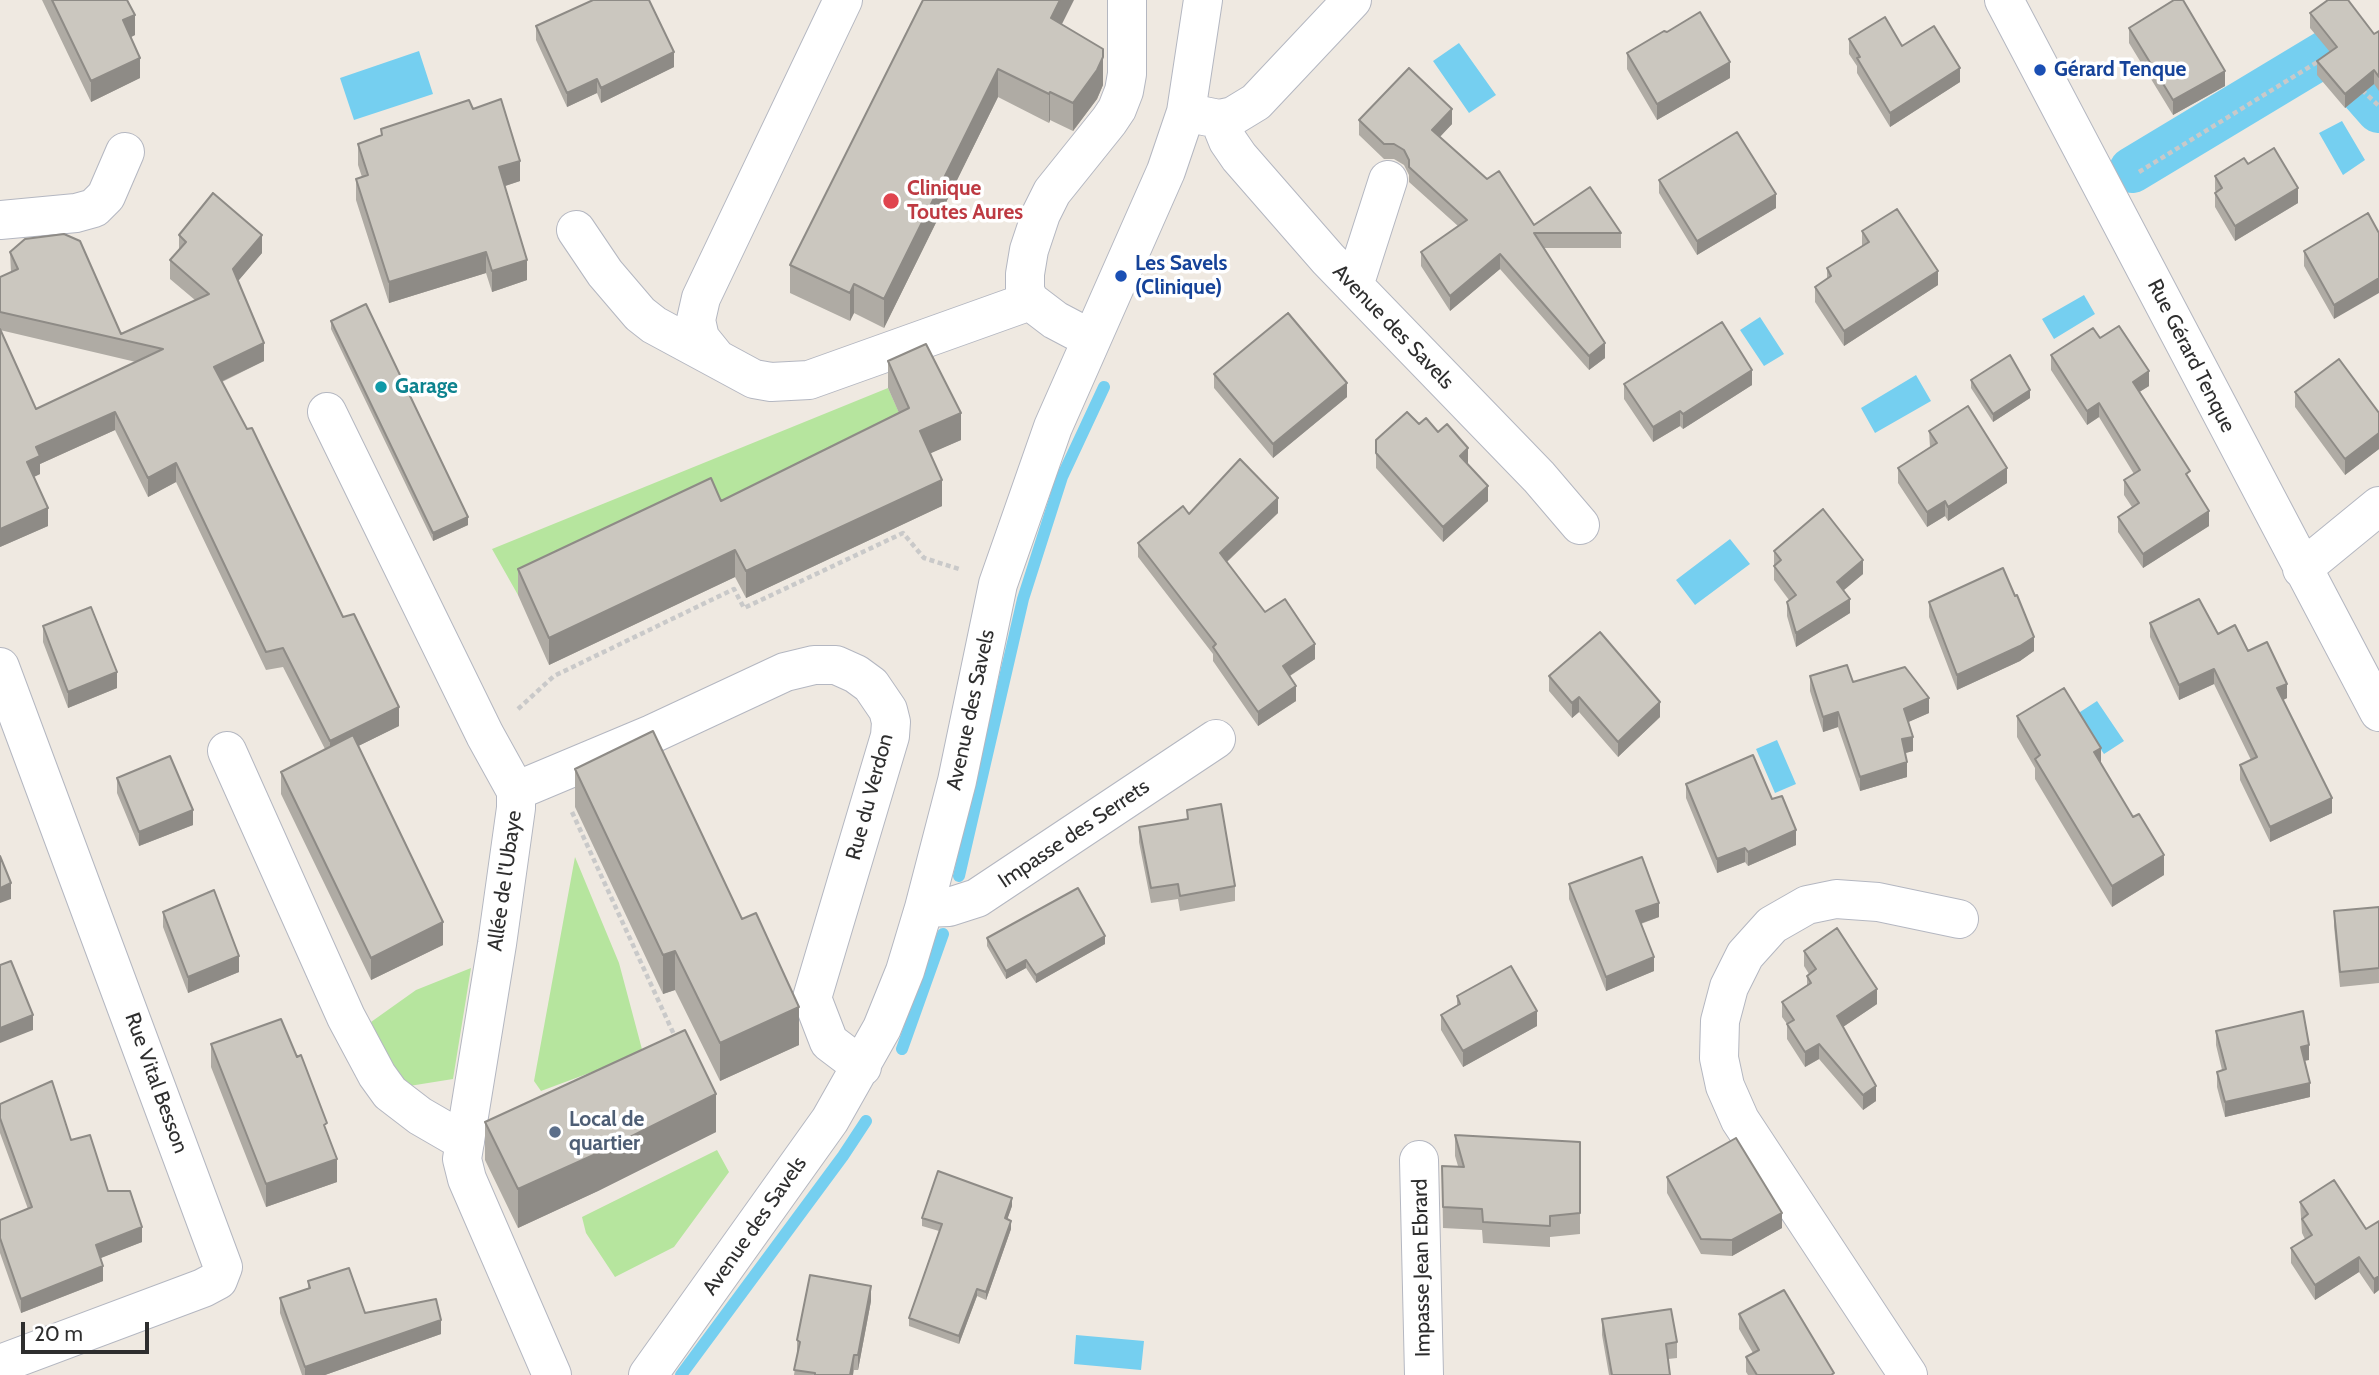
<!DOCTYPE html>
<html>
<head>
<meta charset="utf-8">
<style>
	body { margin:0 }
	#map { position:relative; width:2379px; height:1375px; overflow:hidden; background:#efe9e1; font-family:Cabin,sans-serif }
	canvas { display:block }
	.scale { position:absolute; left:21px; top:1322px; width:128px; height:32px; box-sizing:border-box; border:4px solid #2e2e2e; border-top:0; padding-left:9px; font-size:21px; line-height:24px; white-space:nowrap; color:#2e2e2e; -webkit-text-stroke:5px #fff; paint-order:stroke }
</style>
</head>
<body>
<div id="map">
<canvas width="2379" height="1375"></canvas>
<div class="scale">20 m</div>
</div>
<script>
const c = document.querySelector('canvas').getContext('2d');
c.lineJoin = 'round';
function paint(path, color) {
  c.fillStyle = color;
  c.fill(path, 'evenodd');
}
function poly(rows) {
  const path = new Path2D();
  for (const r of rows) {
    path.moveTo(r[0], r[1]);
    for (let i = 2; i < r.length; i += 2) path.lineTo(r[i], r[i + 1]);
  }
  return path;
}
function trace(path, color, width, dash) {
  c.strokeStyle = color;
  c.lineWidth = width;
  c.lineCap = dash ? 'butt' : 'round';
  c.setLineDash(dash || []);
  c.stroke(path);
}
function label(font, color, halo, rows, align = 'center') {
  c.font = font + ' Cabin,sans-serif';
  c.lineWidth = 7;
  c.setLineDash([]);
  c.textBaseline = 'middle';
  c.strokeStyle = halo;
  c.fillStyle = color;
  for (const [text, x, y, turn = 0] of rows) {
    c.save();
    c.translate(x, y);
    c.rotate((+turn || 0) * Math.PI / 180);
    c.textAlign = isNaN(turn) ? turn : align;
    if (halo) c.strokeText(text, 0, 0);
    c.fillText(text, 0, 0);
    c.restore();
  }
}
const green = poly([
	[888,388,909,435,710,505,518,595,492,549],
	[575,857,619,963,643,1053,541,1091,534,1081],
	[471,968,453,1079,403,1087,371,1022,416,990],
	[717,1150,729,1172,674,1247,615,1277,586,1233,582,1217]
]);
const water = poly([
	[1459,43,1496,95,1469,113,1433,61],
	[419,51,433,94,354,120,340,78],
	[2342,121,2365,160,2343,175,2319,133],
	[2084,295,2095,314,2054,339,2042,319],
	[1760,317,1784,354,1764,366,1740,330],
	[1916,375,1931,401,1875,433,1861,408],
	[1730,539,1750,564,1695,605,1676,580],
	[2097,701,2124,741,2104,754,2077,714],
	[1777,740,1796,784,1775,793,1756,749],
	[1076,1335,1144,1341,1141,1370,1074,1364]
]);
const stream = poly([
	[959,876,1023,599,1062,477,1104,387],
	[902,1049,943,934],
	[681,1375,843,1156,866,1121]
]);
const canal = poly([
	[2132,170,2328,52,2379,110]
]);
const path = poly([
	[2362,90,2379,106],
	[2139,172,2319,61],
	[518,709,554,676,734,589,744,608,903,533,924,558,959,569],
	[572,812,676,1039]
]);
const minor = poly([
	[843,0,701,298,696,320,700,338,717,359,754,379,771,382,809,380,1030,301],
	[2004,0,2379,712],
	[1194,114,1219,119,1233,116,1256,102,1352,0],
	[1219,119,1228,141,1239,157,1328,259,1539,477,1580,525],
	[0,220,76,213,94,208,106,196,125,152],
	[576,230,605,273,640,314,654,325,717,359],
	[1354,286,1388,180],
	[1091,339,1055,320,1030,301,1025,291,1025,274,1029,250,1041,214,1052,192,1109,121,1117,109,1124,91,1127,74,1127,0],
	[327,412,485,735,516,791,516,808,497,944,462,1159,467,1179,552,1375],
	[2302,569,2379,506],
	[0,667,223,1267,218,1280,203,1288,0,1364],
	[227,751,346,1017,377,1075,390,1093,420,1116,465,1142],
	[516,791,652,734,785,672,814,665,836,665,856,674,871,685,888,710,891,722,890,736,812,998,829,1042,862,1067],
	[924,908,949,907,977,898,1216,739],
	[1419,1160,1424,1375],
	[648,1375,830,1120,882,1028,905,971,924,908,957,781,998,584,1053,427,1166,171,1186,112,1203,0],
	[1908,1375,1740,1120,1725,1086,1719,1058,1720,1021,1729,987,1745,955,1772,925,1807,905,1836,899,1878,902,1959,919]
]);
const wall = poly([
	[42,0,127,0,135,35,131,37,140,78,91,102],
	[923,0,1062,25,1103,85,1097,99,1073,131,1050,120,1049,123,998,97,884,328,854,313,850,321,790,293,790,265],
	[2310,13,2374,34,2379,31,2379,91,2374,84,2345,108,2317,75,2317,61,2330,52,2310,28],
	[536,26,674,67,601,103,597,93,567,107,536,40],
	[2129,28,2225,86,2173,115,2129,43],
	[1849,39,1902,46,1960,82,1890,127,1857,73,1857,66,1849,54],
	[1627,53,1730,78,1657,120,1627,69],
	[473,109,520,181,505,186,527,280,492,292,486,273,389,303,356,200,356,179,362,177,358,165,358,144,381,136,381,129],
	[1359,120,1452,124,1440,137,1534,225,1621,233,1621,248,1543,248,1605,358,1589,370,1500,269,1450,311,1421,266,1421,252,1458,226,1409,182,1409,175,1404,165,1394,159,1384,159,1359,135],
	[2248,164,2298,203,2235,241,2215,207,2215,193,2216,192,2215,190,2215,176],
	[1659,180,1776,208,1697,255,1659,193],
	[2368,213,2334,319,2304,266,2304,251],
	[1862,231,1938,285,1844,346,1815,302,1815,287,1827,279,1827,268,1862,246],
	[179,235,262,253,238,281,264,361,222,382,399,726,358,746,443,945,371,980,281,794,281,772,325,749,283,667,266,670,176,482,148,497,115,430,40,464,40,474,34,477,48,526,0,547,0,277,11,272,10,252,121,334,195,300,170,279,170,260,179,250],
	[0,330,136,362,36,409],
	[331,321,468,525,433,541,331,329],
	[2100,338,2149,386,2139,392,2190,480,2209,526,2143,568,2118,532,2118,517,2132,507,2124,495,2124,480,2134,474,2099,417,2087,425,2051,370,2051,355],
	[888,361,961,440,930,453,942,506,746,598,735,577,549,665,518,595,518,569,721,501,899,413,888,388],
	[1214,374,1347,397,1273,458,1214,388],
	[1971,380,2030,398,1993,422,1971,388],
	[1624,384,1752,385,1683,429,1680,426,1653,442,1624,399],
	[2295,392,2379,413,2379,449,2345,475,2295,407],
	[1929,431,2007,483,1948,521,1945,516,1927,527,1898,483,1898,468,1930,447],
	[1376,440,1468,463,1468,464,1488,501,1443,542,1376,468],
	[1278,513,1227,562,1265,612,1315,659,1290,676,1296,701,1258,726,1213,661,1213,654,1138,557,1138,543,1189,514],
	[1774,551,1863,574,1843,590,1850,613,1796,647,1787,616,1787,602,1789,600,1774,580],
	[1929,602,2034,651,2020,661,1957,690,1929,617],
	[2150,623,2218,634,2248,651,2287,698,2283,700,2332,813,2270,842,2240,780,2240,765,2251,760,2214,684,2179,700,2150,637],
	[43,626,117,688,68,708,43,642],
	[1549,676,1660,717,1618,757,1579,712,1572,718,1549,691],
	[1810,676,1853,682,1929,713,1908,722,1913,751,1905,753,1907,777,1860,791,1838,727,1823,732,1810,691],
	[2017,716,2101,763,2164,875,2112,907,2035,779,2035,768,2017,737],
	[575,769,799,1045,720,1081,675,990,663,994,575,807],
	[117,778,193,825,139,846,117,793],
	[1686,784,1772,799,1796,845,1748,866,1745,862,1717,873,1686,798],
	[1139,827,1235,886,1235,901,1180,911,1178,899,1151,903,1139,842],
	[1569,884,1659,917,1641,924,1654,971,1606,991,1569,899],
	[2379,907,2379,983,2340,987,2334,926,2334,911],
	[163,912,239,972,188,993,163,927],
	[987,938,1105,944,1036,983,1026,968,1006,979,987,946],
	[1804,951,1877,1004,1843,1027,1876,1101,1863,1110,1819,1059,1805,1067,1787,1039,1787,1024,1782,1017,1782,1002,1807,986,1807,976,1809,974,1804,966],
	[1457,996,1537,1026,1463,1067,1441,1030,1441,1015,1457,1005],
	[2216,1031,2309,1060,2304,1061,2310,1097,2225,1117,2217,1087,2217,1072,2222,1070,2216,1045],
	[211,1044,327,1133,337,1182,266,1207,211,1067],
	[0,1104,71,1140,108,1191,142,1242,100,1258,103,1281,21,1313,0,1253,0,1220,28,1209,0,1133],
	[485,1122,716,1132,598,1191,518,1228,485,1160],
	[1455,1135,1580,1142,1580,1234,1550,1237,1550,1247,1483,1243,1482,1230,1443,1228,1442,1166,1458,1166,1455,1156],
	[1667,1177,1782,1228,1732,1256,1701,1254,1667,1193],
	[2300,1202,2366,1229,2379,1221,2379,1290,2374,1294,2359,1272,2315,1300,2291,1263,2291,1248,2305,1239,2302,1233],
	[1012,1206,1007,1219,1011,1229,986,1300,977,1296,959,1344,909,1326,909,1318,939,1231,922,1226,922,1218],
	[308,1281,365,1313,441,1334,325,1375,302,1375,280,1313,280,1298,308,1289],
	[871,1301,858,1370,854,1370,853,1375,794,1375,797,1355,797,1340],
	[1739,1314,1834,1375,1748,1375,1746,1372,1746,1357,1753,1353,1739,1329],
	[1602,1319,1677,1342,1677,1358,1668,1359,1670,1375,1609,1375,1602,1335]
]);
const shadedWall = poly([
	[1060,0,1074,0,1051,46,1051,18],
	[135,15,135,35,123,41,123,20],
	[674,52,674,67,601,103,601,88],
	[1103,57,1103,85,1097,99,1073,131,1073,103],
	[140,58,140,78,91,102,91,81],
	[1730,62,1730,78,1657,120,1657,104],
	[1960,68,1960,82,1890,127,1890,113],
	[998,69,998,97,884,328,884,299],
	[2374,70,2374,84,2345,108,2345,94],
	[2225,71,2225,86,2173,115,2173,100],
	[597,79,597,93,567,107,567,93],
	[1050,92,1050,120,1049,123,1049,94],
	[1452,109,1452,124,1432,145,1432,130],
	[520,161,520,181,499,188,499,167],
	[2298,188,2298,203,2235,241,2235,226],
	[1776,194,1776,208,1697,255,1697,241],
	[262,235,262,253,233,287,233,269],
	[486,252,486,273,389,303,389,282],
	[1500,254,1500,269,1450,311,1450,296],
	[527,260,527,280,492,292,492,271],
	[1938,271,1938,285,1844,346,1844,331],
	[2379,278,2379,293,2334,319,2334,305],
	[854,284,854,313,850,321,850,293],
	[264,343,264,361,214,385,214,367],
	[1605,343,1605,358,1589,370,1589,356],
	[1752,370,1752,385,1683,429,1683,414],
	[2149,371,2149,386,2133,396,2133,382],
	[1347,383,1347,397,1273,458,1273,444],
	[2030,390,2030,398,1993,422,1993,414],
	[2099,403,2099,417,2087,425,2087,411],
	[1680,411,1680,426,1653,442,1653,427],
	[115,412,115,430,40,464,40,474,27,480,27,462,36,447],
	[961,413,961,440,920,458,920,431],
	[2379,433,2379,449,2345,475,2345,459],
	[1468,448,1468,463,1460,471,1460,456],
	[176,463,176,482,148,497,148,478],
	[2007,468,2007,483,1948,521,1948,507],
	[942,480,942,506,746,598,746,571],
	[1488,486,1488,501,1443,542,1443,527],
	[1278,498,1278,513,1220,568,1220,553],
	[1945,501,1945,516,1927,527,1927,512],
	[48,508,48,526,0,547,0,529],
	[2209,511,2209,526,2143,568,2143,554],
	[468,517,468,525,433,541,433,533],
	[735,550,735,577,549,665,549,638],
	[1863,560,1863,574,1837,596,1837,582],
	[1850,599,1850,613,1796,647,1796,633],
	[2034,637,2034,651,2020,661,1957,690,1957,675],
	[1315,644,1315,659,1283,680,1283,666],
	[2214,669,2214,684,2179,700,2179,685],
	[117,672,117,688,68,708,68,692],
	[2287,684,2287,698,2277,703,2277,688],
	[1296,686,1296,701,1258,726,1258,712],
	[1579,697,1579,712,1572,718,1572,703],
	[1929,698,1929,713,1904,724,1904,709],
	[1660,702,1660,717,1618,757,1618,742],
	[399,707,399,726,330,760,330,741],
	[1838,712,1838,727,1823,732,1823,717],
	[1913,737,1913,751,1902,754,1902,739],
	[2101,748,2101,769,2094,752],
	[1907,762,1907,777,1860,791,1860,777],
	[2332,798,2332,813,2270,842,2270,827],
	[193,810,193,825,139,846,139,832],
	[1796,830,1796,845,1748,866,1748,852],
	[1745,848,1745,862,1717,873,1717,859],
	[2164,855,2164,875,2112,907,2112,886],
	[11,883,11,899,0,903,0,888],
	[1659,903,1659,917,1636,925,1636,911],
	[443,922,443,945,371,980,371,958],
	[1105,936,1105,944,1036,983,1036,975],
	[675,951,675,990,663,994,663,955],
	[239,956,239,972,188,993,188,977],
	[1654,957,1654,971,1606,991,1606,977],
	[1026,960,1026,968,1006,979,1006,971],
	[1877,989,1877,1004,1837,1031,1837,1016],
	[799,1007,799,1045,720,1081,720,1043],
	[1537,1011,1537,1026,1463,1067,1463,1051],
	[33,1015,33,1030,0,1043,0,1028],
	[1819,1044,1819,1059,1805,1067,1805,1052],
	[2309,1045,2309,1060,2301,1061,2301,1047],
	[2310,1083,2310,1097,2225,1117,2225,1102],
	[1876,1086,1876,1101,1863,1110,1863,1095],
	[716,1094,716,1132,598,1191,518,1228,518,1189],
	[337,1159,337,1182,266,1207,266,1184],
	[1012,1198,1012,1206,1005,1226,1005,1218],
	[1782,1213,1782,1228,1732,1256,1732,1240],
	[1011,1221,1011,1229,986,1300,986,1292],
	[142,1227,142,1242,96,1260,96,1245],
	[2359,1257,2359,1272,2315,1300,2315,1285],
	[103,1266,103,1281,21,1313,21,1299],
	[2379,1276,2379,1290,2374,1294,2374,1279],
	[871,1286,871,1301,858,1370,858,1355],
	[977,1289,977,1296,959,1344,959,1336],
	[441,1320,441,1334,325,1375,305,1375,305,1367],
	[854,1355,853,1375,850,1375]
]);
const building = poly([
	[52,0,127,0,135,15,123,20,140,58,91,81,52,0],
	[593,0,649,0,674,52,601,88,597,79,567,93,536,26,593,0],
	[923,0,1060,0,1051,18,1103,49,1103,57,1097,70,1073,103,1050,92,1049,94,998,69,884,299,854,284,850,293,790,265,923,0],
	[2174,0,2183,0,2225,71,2173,100,2129,28,2174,0],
	[2328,0,2348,0,2374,34,2379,31,2379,77,2374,70,2345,94,2317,61,2337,47,2310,13,2328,0],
	[1700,12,1730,62,1657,104,1627,53,1664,31,1667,32,1700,12],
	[1885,17,1902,46,1934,26,1960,68,1890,113,1857,58,1860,57,1849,39,1885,17],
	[1409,68,1452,109,1432,130,1487,179,1499,171,1534,225,1590,187,1621,233,1534,233,1605,343,1589,356,1500,254,1450,296,1421,252,1467,220,1409,167,1409,160,1404,150,1394,144,1384,144,1359,120,1409,68],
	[501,99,520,161,499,167,527,260,492,271,486,252,389,282,356,179,368,175,358,144,382,135,381,129,469,100,473,109,501,99],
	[1737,132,1776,194,1697,241,1659,180,1737,132],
	[2274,148,2298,188,2235,226,2215,193,2222,188,2215,176,2244,158,2248,164,2274,148],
	[213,193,262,235,233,269,264,343,214,367,247,429,252,428,343,617,354,614,399,707,330,741,283,648,266,652,176,463,148,478,115,412,36,447,40,456,27,462,48,508,0,529,0,329,36,409,163,349,0,312,0,277,18,269,10,252,25,239,64,234,80,241,121,334,209,294,170,260,186,242,179,235,213,193],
	[1897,209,1938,271,1844,331,1815,287,1831,276,1827,268,1869,242,1862,231,1897,209],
	[2368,213,2379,233,2379,278,2334,305,2304,251,2368,213],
	[366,304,468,517,433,533,331,321,366,304],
	[1288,313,1347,383,1273,444,1214,374,1288,313],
	[1722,322,1752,370,1683,414,1680,411,1653,427,1624,384,1722,322],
	[2119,326,2149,371,2133,382,2190,471,2186,474,2209,511,2143,554,2118,517,2139,503,2124,480,2140,470,2099,403,2087,411,2051,355,2093,328,2100,338,2119,326],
	[926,344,961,413,920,431,942,480,746,571,735,550,549,638,518,569,711,478,721,501,909,408,888,361,926,344],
	[2010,355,2030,390,1993,414,1971,380,2010,355],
	[2339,359,2379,413,2379,433,2345,459,2295,392,2339,359],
	[1968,406,2007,468,1948,507,1945,501,1927,512,1898,468,1937,443,1929,431,1968,406],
	[1407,412,1419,424,1426,418,1438,432,1447,424,1468,448,1460,456,1488,486,1443,527,1376,453,1376,440,1407,412],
	[1240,459,1278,498,1220,553,1265,612,1285,599,1315,644,1283,666,1296,686,1258,712,1213,647,1216,644,1138,543,1183,506,1189,514,1240,459],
	[1823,509,1863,560,1837,582,1850,599,1796,633,1787,602,1796,595,1774,566,1781,560,1774,551,1823,509],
	[2003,568,2015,596,2017,595,2034,637,2020,646,1957,675,1929,602,2003,568],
	[2199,599,2218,634,2235,625,2248,651,2267,642,2287,684,2277,688,2332,798,2270,827,2240,765,2257,757,2214,669,2179,685,2150,623,2199,599],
	[91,607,117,672,68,692,43,626,91,607],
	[1600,632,1660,702,1618,742,1579,697,1572,703,1549,676,1600,632],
	[1847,665,1853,682,1905,667,1929,698,1904,709,1913,737,1902,739,1907,762,1860,777,1838,712,1823,717,1810,676,1847,665],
	[2064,688,2101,748,2094,752,2133,817,2139,814,2164,855,2112,886,2035,759,2040,755,2017,716,2064,688],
	[653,731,742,919,756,913,799,1007,720,1043,675,951,663,955,575,769,653,731],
	[353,735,443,922,371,958,281,772,353,735],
	[1753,755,1772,799,1782,796,1796,830,1748,852,1745,848,1717,859,1686,784,1753,755],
	[170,756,193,810,139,832,117,778,170,756],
	[1221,804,1235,886,1180,896,1178,884,1151,888,1139,827,1188,819,1187,810,1221,804],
	[0,856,11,883,0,888,0,856],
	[1642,857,1659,903,1636,911,1654,957,1606,977,1569,884,1642,857],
	[1078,888,1105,936,1036,975,1026,960,1006,971,987,938,1078,888],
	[214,890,239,956,188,977,163,912,214,890],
	[2379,907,2379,968,2340,972,2334,911,2379,907],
	[1837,928,1877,989,1837,1016,1876,1086,1863,1095,1819,1044,1805,1052,1787,1024,1794,1020,1782,1002,1811,983,1807,976,1816,969,1804,951,1837,928],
	[11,961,33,1015,0,1028,0,965,11,961],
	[1511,966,1537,1011,1463,1051,1441,1015,1460,1004,1457,996,1511,966],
	[2303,1011,2309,1045,2301,1047,2310,1083,2225,1102,2217,1072,2226,1069,2216,1031,2303,1011],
	[281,1019,297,1057,301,1055,327,1123,324,1125,337,1159,266,1184,211,1044,281,1019],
	[685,1030,716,1094,598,1153,518,1189,485,1122,685,1030],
	[52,1081,71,1140,90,1135,108,1191,130,1191,142,1227,96,1245,103,1266,21,1299,0,1238,0,1220,32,1207,0,1118,0,1104,52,1081],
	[1455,1135,1580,1142,1580,1213,1550,1216,1550,1226,1483,1222,1482,1209,1443,1207,1442,1166,1464,1167,1455,1135],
	[1736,1138,1782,1213,1732,1240,1701,1239,1667,1177,1736,1138],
	[938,1171,1012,1198,1005,1218,1011,1221,986,1292,977,1289,959,1336,909,1318,942,1224,922,1218,938,1171],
	[2334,1180,2366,1229,2379,1221,2379,1276,2374,1279,2359,1257,2315,1285,2291,1248,2312,1235,2302,1219,2308,1214,2300,1202,2334,1180],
	[349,1268,365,1313,436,1299,441,1320,305,1367,280,1298,310,1288,308,1281,349,1268],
	[810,1275,871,1286,858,1355,854,1355,850,1375,815,1375,815,1373,794,1370,800,1342,797,1340,810,1275],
	[1784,1290,1834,1373,1831,1375,1757,1375,1746,1357,1759,1350,1739,1314,1784,1290],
	[1671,1309,1677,1342,1666,1344,1670,1375,1612,1375,1602,1319,1671,1309]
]);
const markers = [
	[2040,70,7,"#1a4fb4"],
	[891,201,9,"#e0444e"],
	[1121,276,7,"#1a4fb4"],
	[381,387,7,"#0f9aa8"],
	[555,1132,7,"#5c6f8a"]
];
const transitNames = [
	["Gérard Tenque",2054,70],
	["Les Savels",1135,264],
	["(Clinique)",1135,288]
];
const healthNames = [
	["Clinique",907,189],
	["Toutes Aures",907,213]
];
const streetNames = [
	["Avenue des Savels",1393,327,46],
	["Rue Gérard Tenque",2191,356,63],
	["Avenue des Savels",971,710,-78],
	["Rue du Verdon",870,797,-75],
	["Impasse des Serrets",1074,834,-34],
	["Allée de l'Ubaye",505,881,-82],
	["Rue Vital Besson",156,1083,70],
	["Avenue des Savels",755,1226,-55],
	["Impasse Jean Ebrard",1422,1268,-91]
];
const cultureNames = [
	["Garage",395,387]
];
const serviceNames = [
	["Local de",569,1120],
	["quartier",569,1144]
];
paint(green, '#b6e59e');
paint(water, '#75cff0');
trace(stream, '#75cff0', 12);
trace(canal, '#75cff0', 46);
trace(minor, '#b4b7c1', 40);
trace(path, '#c9c9c9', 4.5, [5, 3.5]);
trace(minor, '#fff', 38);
paint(wall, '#afaba4');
paint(shadedWall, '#8e8b86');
paint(building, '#cbc7bf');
trace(building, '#8e8b86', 2);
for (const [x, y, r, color] of markers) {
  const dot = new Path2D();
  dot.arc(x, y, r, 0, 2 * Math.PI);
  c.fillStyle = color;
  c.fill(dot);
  trace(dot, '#fff', 2.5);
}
label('bold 21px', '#164399', '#fff', transitNames, 'left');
label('bold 21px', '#be3a42', '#fff', healthNames, 'left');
label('21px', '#2e2e2e', '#fff', streetNames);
label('bold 21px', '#0d838f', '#fff', cultureNames, 'left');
label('bold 21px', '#4e5e75', '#fff', serviceNames, 'left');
</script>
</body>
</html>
